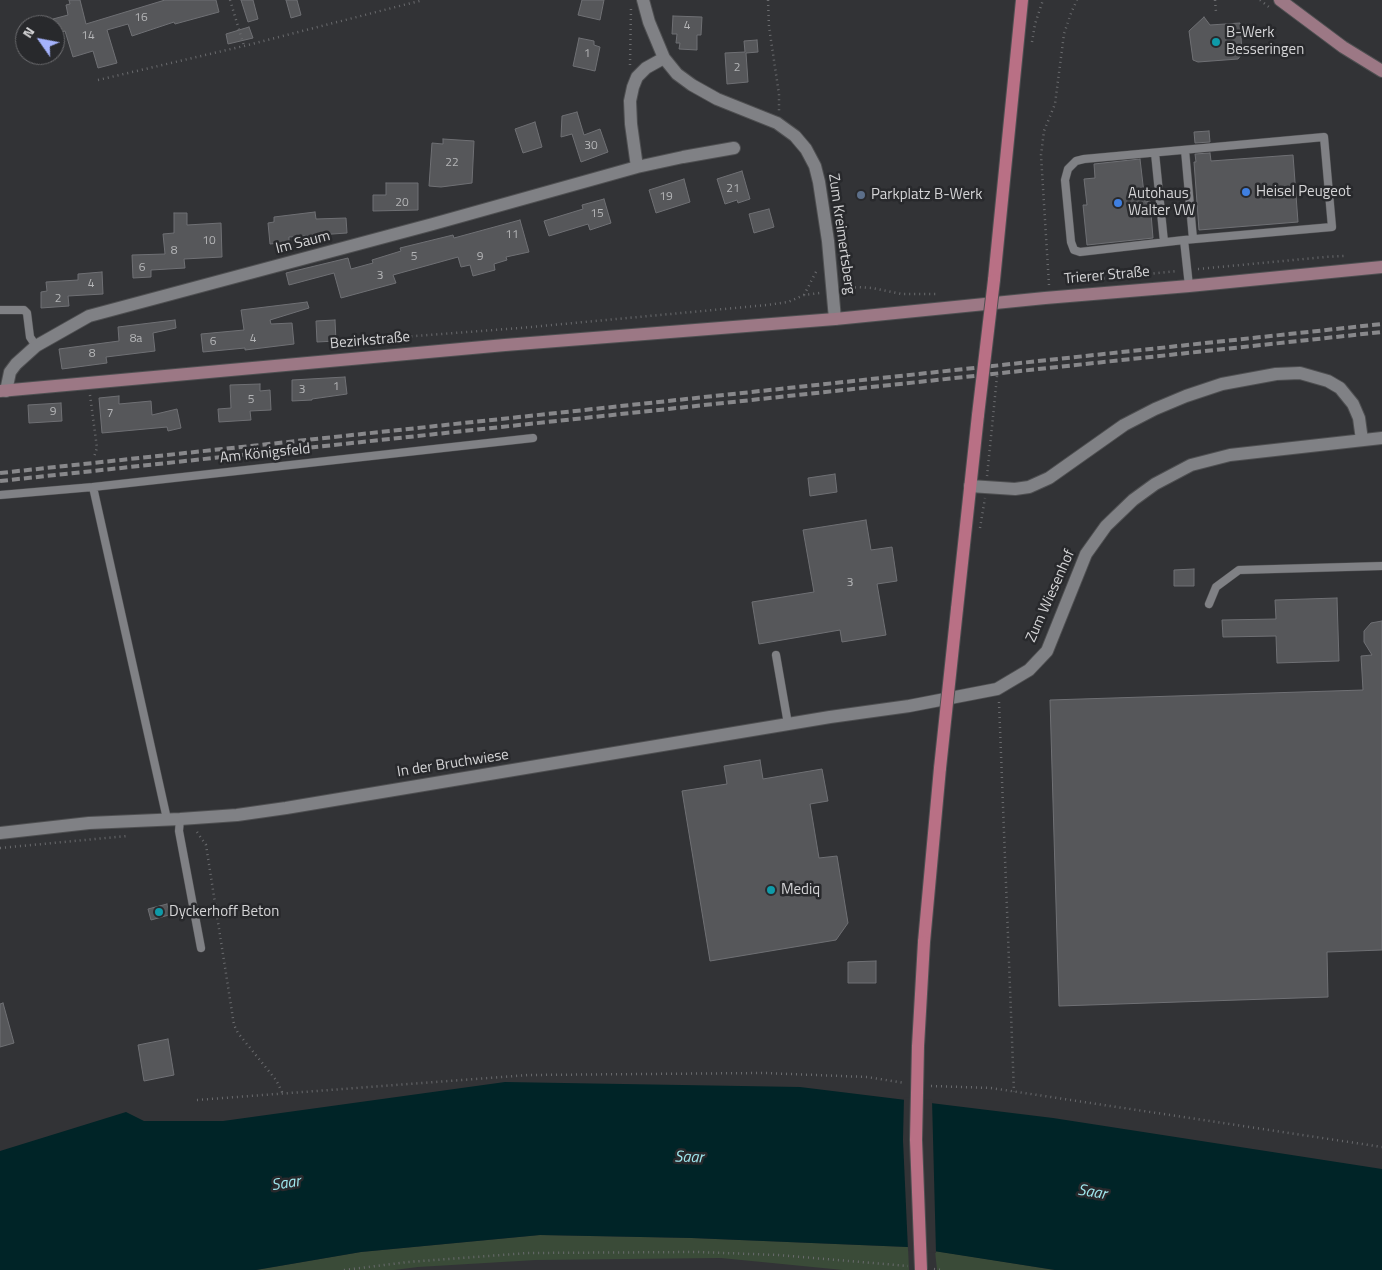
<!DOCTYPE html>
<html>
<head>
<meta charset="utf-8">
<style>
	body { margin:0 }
	#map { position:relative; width:1382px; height:1270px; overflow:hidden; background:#323336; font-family:"Titillium Web",sans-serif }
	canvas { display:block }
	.north { position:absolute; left:15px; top:15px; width:50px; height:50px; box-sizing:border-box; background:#28292c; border:1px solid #6d6d70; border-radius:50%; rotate:303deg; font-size:14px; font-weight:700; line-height:20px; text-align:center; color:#d4d4d6 }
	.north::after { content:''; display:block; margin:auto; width:18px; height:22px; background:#a4b2fc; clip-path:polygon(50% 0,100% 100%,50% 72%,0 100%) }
</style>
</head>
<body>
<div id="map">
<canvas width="1382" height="1270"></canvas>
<div class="north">N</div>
</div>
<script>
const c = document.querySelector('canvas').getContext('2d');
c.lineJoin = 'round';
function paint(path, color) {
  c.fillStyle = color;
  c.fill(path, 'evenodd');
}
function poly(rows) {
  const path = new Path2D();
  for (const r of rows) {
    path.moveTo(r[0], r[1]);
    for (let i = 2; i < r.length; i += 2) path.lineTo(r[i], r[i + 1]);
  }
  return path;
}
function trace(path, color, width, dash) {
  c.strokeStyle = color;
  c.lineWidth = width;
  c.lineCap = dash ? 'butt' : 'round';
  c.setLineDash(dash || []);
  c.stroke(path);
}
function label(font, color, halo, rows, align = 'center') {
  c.font = font + ' "Titillium Web",sans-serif';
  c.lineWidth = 5;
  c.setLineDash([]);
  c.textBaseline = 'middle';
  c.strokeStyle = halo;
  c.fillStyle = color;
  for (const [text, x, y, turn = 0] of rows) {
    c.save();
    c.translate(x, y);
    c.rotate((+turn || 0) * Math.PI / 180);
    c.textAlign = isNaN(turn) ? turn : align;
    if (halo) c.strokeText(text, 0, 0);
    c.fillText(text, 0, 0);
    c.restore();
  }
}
const green = poly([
	[540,1235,692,1238,908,1247,909,1270,843,1270,721,1258,536,1260,418,1267,394,1270,256,1270,361,1252],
	[935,1251,1055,1270,937,1270]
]);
const water = poly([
	[505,1082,800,1087,1053,1118,1382,1169,1382,1270,1055,1270,908,1247,692,1238,540,1235,361,1252,256,1270,0,1270,0,1151,126,1112,144,1121,223,1121]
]);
const pier = poly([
	[904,1097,932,1100,936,1253,908,1250,903,1140]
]);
const building = poly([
	[69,0,80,0,86,24,165,0,216,0,219,12,175,24,174,22,132,36,128,24,107,30,117,63,98,68,93,51,73,57,65,31,57,33,53,19,68,15,66,5,70,4,69,0],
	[241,0,253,0,258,19,248,22,241,0],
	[286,0,297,0,301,15,291,18,286,0],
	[582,0,604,0,600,20,578,15,582,0],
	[673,16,702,17,701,35,697,35,697,50,679,49,680,43,676,43,677,34,672,34,673,16],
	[1204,17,1210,25,1240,23,1242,51,1241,55,1238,59,1198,62,1193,60,1189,31,1204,17],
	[249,27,253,38,228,44,226,34,249,27],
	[579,38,594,41,594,45,600,47,595,71,573,66,579,38],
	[757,40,758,52,746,53,748,82,727,84,725,53,745,52,744,41,757,40],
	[577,112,584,135,600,129,608,152,581,162,572,134,561,137,562,116,577,112],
	[535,122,542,147,523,153,515,129,535,122],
	[1209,131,1210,142,1195,143,1194,132,1209,131],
	[443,139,474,141,472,183,441,187,429,186,432,143,443,144,443,139],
	[1210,153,1211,161,1293,155,1298,222,1199,230,1194,162,1196,162,1195,154,1210,153],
	[1140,159,1145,202,1150,201,1153,238,1087,245,1083,205,1087,205,1084,179,1095,178,1094,164,1140,159],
	[742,171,750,199,738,203,737,200,725,204,717,179,742,171],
	[684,179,690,202,656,213,649,190,684,179],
	[386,183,418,183,418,210,373,211,373,195,386,195,386,183],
	[604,199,611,223,590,230,588,224,549,236,544,221,583,209,582,205,604,199],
	[769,209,774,227,754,233,749,214,769,209],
	[315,212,316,219,346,218,347,233,289,237,289,242,270,244,268,223,274,222,274,217,315,212],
	[174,213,187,213,187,225,221,223,222,257,184,259,185,268,151,270,151,277,133,278,132,255,165,254,163,234,174,233,174,213],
	[520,220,529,252,506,257,507,260,494,264,495,270,473,276,470,265,461,267,458,257,393,275,396,283,341,298,334,273,289,285,286,273,348,258,351,269,373,263,372,260,401,251,400,248,453,235,454,238,520,220],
	[102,272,103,294,68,296,69,306,41,308,41,292,47,291,46,282,78,280,78,274,102,272],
	[307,302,309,308,270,320,271,324,292,323,294,344,245,350,245,348,203,352,201,334,244,330,241,310,307,302],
	[175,320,176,328,153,333,155,351,106,357,107,363,62,369,59,349,119,341,118,327,175,320],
	[335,320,336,341,317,342,316,321,335,320],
	[345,377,347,394,312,399,312,400,292,401,292,380,345,377],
	[260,384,260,391,270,390,271,410,250,411,251,420,219,422,218,409,231,408,230,385,260,384],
	[119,396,119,404,151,401,152,415,177,409,181,428,168,431,167,427,102,433,99,398,119,396],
	[61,403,62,421,29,423,28,405,61,403],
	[835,474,837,492,810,496,808,478,835,474],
	[866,520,871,550,892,547,897,581,877,584,886,635,842,642,840,630,759,644,752,602,814,592,803,530,866,520],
	[1194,569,1194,586,1174,586,1174,570,1194,569],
	[1337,598,1339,661,1277,663,1276,636,1223,637,1222,620,1276,619,1275,600,1337,598],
	[1382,621,1382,950,1327,952,1328,997,1059,1006,1050,700,1363,690,1361,656,1372,655,1364,642,1364,631,1371,623,1382,621],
	[760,760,763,779,822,769,828,801,810,804,819,858,837,856,848,923,836,940,710,961,682,791,727,784,724,766,760,760],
	[167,904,169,915,151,920,148,909,167,904],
	[876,961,876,983,848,983,848,962,876,961],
	[3,1003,14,1043,0,1047,0,1004,3,1003],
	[168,1039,174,1075,144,1081,138,1045,168,1039]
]);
const path = poly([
	[230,0,244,46],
	[768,0,769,27,779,94,779,111],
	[1215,0,1216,12],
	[1260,0,1269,7],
	[1032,42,1035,24,1043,0],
	[630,65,631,8],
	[98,80,244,46,423,0],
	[1198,269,1325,257,1344,256],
	[1069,282,1178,271],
	[1049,285,1041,155,1044,131,1055,104,1064,34,1071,13,1077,0],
	[845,289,858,287,872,288,902,294,936,294],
	[804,295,817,270],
	[382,342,402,337,520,328,767,305,788,302,804,295,820,293],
	[90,395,97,448,94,457],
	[987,476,993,417],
	[980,528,985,498],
	[999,702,1014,1092],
	[197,832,206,845,234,1025,238,1033,276,1080,283,1094],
	[0,848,127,836],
	[931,1086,991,1088,1382,1147],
	[197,1100,528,1075,764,1073,867,1077,905,1083],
	[934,1269,941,1270],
	[344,1270,408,1262,528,1253,698,1252,778,1255,908,1266]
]);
const lane = poly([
	[1185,150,1193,239],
	[1155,153,1164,242],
	[1184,240,1080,252,1074,250,1071,242,1065,180,1068,169,1076,161,1084,159,1324,137,1332,227,1184,240,1189,286],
	[0,310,24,310,27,313,30,337,36,346],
	[93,487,167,819],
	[0,495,93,487,533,438],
	[1209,604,1216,587,1239,570,1382,566],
	[776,655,788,724],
	[180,819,179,831,201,948]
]);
const street = poly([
	[643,0,649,22,664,58,677,74,692,85,717,99,777,123,795,136,806,149,815,166,819,182,828,241,835,319],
	[637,167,631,124,630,101,633,87,637,77,646,68,664,58],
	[6,391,10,372,16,364,36,346,89,316,433,224,637,167,683,157,734,148],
	[970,486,1015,489,1029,487,1049,478,1124,425,1155,409,1186,396,1222,384,1276,374,1300,373,1328,381,1340,388,1353,404,1359,418,1362,440],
	[0,833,89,823,180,819,237,815,286,808,830,717,909,706,997,689,1029,670,1047,651,1086,554,1106,526,1133,500,1155,484,1191,465,1230,455,1382,438]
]);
const secondary = poly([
	[1280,0,1343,47,1382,71],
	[0,391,505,345,835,319,1045,298,1189,286,1382,267]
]);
const primary = poly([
	[994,280,1022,0],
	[957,609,978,415],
	[924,942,940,768]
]);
const rail = poly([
	[0,473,1382,324],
	[0,481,1382,332]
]);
const pathBridge = poly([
	[993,417,997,376]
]);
const primaryBridge = poly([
	[978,415,994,280],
	[940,768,957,609],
	[921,1270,916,1140,918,1046,924,942]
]);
const markers = [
	[1216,42,5,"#0f9aa8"],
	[1246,192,5,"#3f7fe0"],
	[861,195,5,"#5c6f8a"],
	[1118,203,5,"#3f7fe0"],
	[771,890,5,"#0f9aa8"],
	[159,912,5,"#0f9aa8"]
];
const numberNames = [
	["16",141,18],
	["4",687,26],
	["14",88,36],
	["1",587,54],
	["2",737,68],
	["30",591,146],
	["22",452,163],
	["21",733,189],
	["19",666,197],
	["20",402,203],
	["15",597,214],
	["11",512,235],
	["10",209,241],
	["8",174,251],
	["5",414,257],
	["9",480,257],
	["6",142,268],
	["3",380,276],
	["4",91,284],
	["2",58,299],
	["8a",136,339],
	["4",253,339],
	["6",213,342],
	["8",92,354],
	["1",336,387],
	["3",302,390],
	["5",251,400],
	["9",53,412],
	["7",110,414],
	["3",850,583]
];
const poiNames = [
	["B-Werk",1226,33],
	["Besseringen",1226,50],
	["Heisel Peugeot",1256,192],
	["Autohaus",1128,194],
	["Walter VW",1128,211],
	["Parkplatz B-Werk",871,195],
	["Mediq",781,890],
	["Dyckerhoff Beton",169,912]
];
const streetNames = [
	["Zum Kreimertsberg",841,234,82],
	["Im Saum",303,243,-14],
	["Trierer Straße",1107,276,-5],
	["Bezirkstraße",370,341,-5],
	["Am Königsfeld",265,454,-6],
	["Zum Wiesenhof",1051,596,-66],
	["In der Bruchwiese",453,764,-9]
];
const waterNames = [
	["Saar",689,1158,2],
	["Saar",286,1184,-9],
	["Saar",1092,1193,9]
];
paint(green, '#3a4b38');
paint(water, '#002427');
paint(pier, '#323336');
paint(building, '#56575a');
trace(building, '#6f7074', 1);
trace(lane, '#4e4f51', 9);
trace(street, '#4e4f51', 14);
trace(secondary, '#4e4f51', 14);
trace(primary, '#4e4f51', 14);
trace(path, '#6a6b6e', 2.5, [1, 4]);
trace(lane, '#808185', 8);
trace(street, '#808185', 12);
trace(secondary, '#9c7885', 12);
trace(primary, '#b97085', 12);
trace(rail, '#88888b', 4, [8, 4]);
trace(primaryBridge, '#4e4f51', 14, []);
trace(pathBridge, '#6a6b6e', 2.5, [1, 4]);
trace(primaryBridge, '#b97085', 12);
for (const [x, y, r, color] of markers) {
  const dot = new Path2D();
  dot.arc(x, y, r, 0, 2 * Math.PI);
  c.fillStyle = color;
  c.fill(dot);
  trace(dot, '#28292c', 2);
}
label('12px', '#b4b5b7', null, numberNames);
label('15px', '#d4d4d6', '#28292c', poiNames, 'left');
label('15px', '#d4d4d6', '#28292c', streetNames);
label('italic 16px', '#9fe7ed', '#28292c', waterNames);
</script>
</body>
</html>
